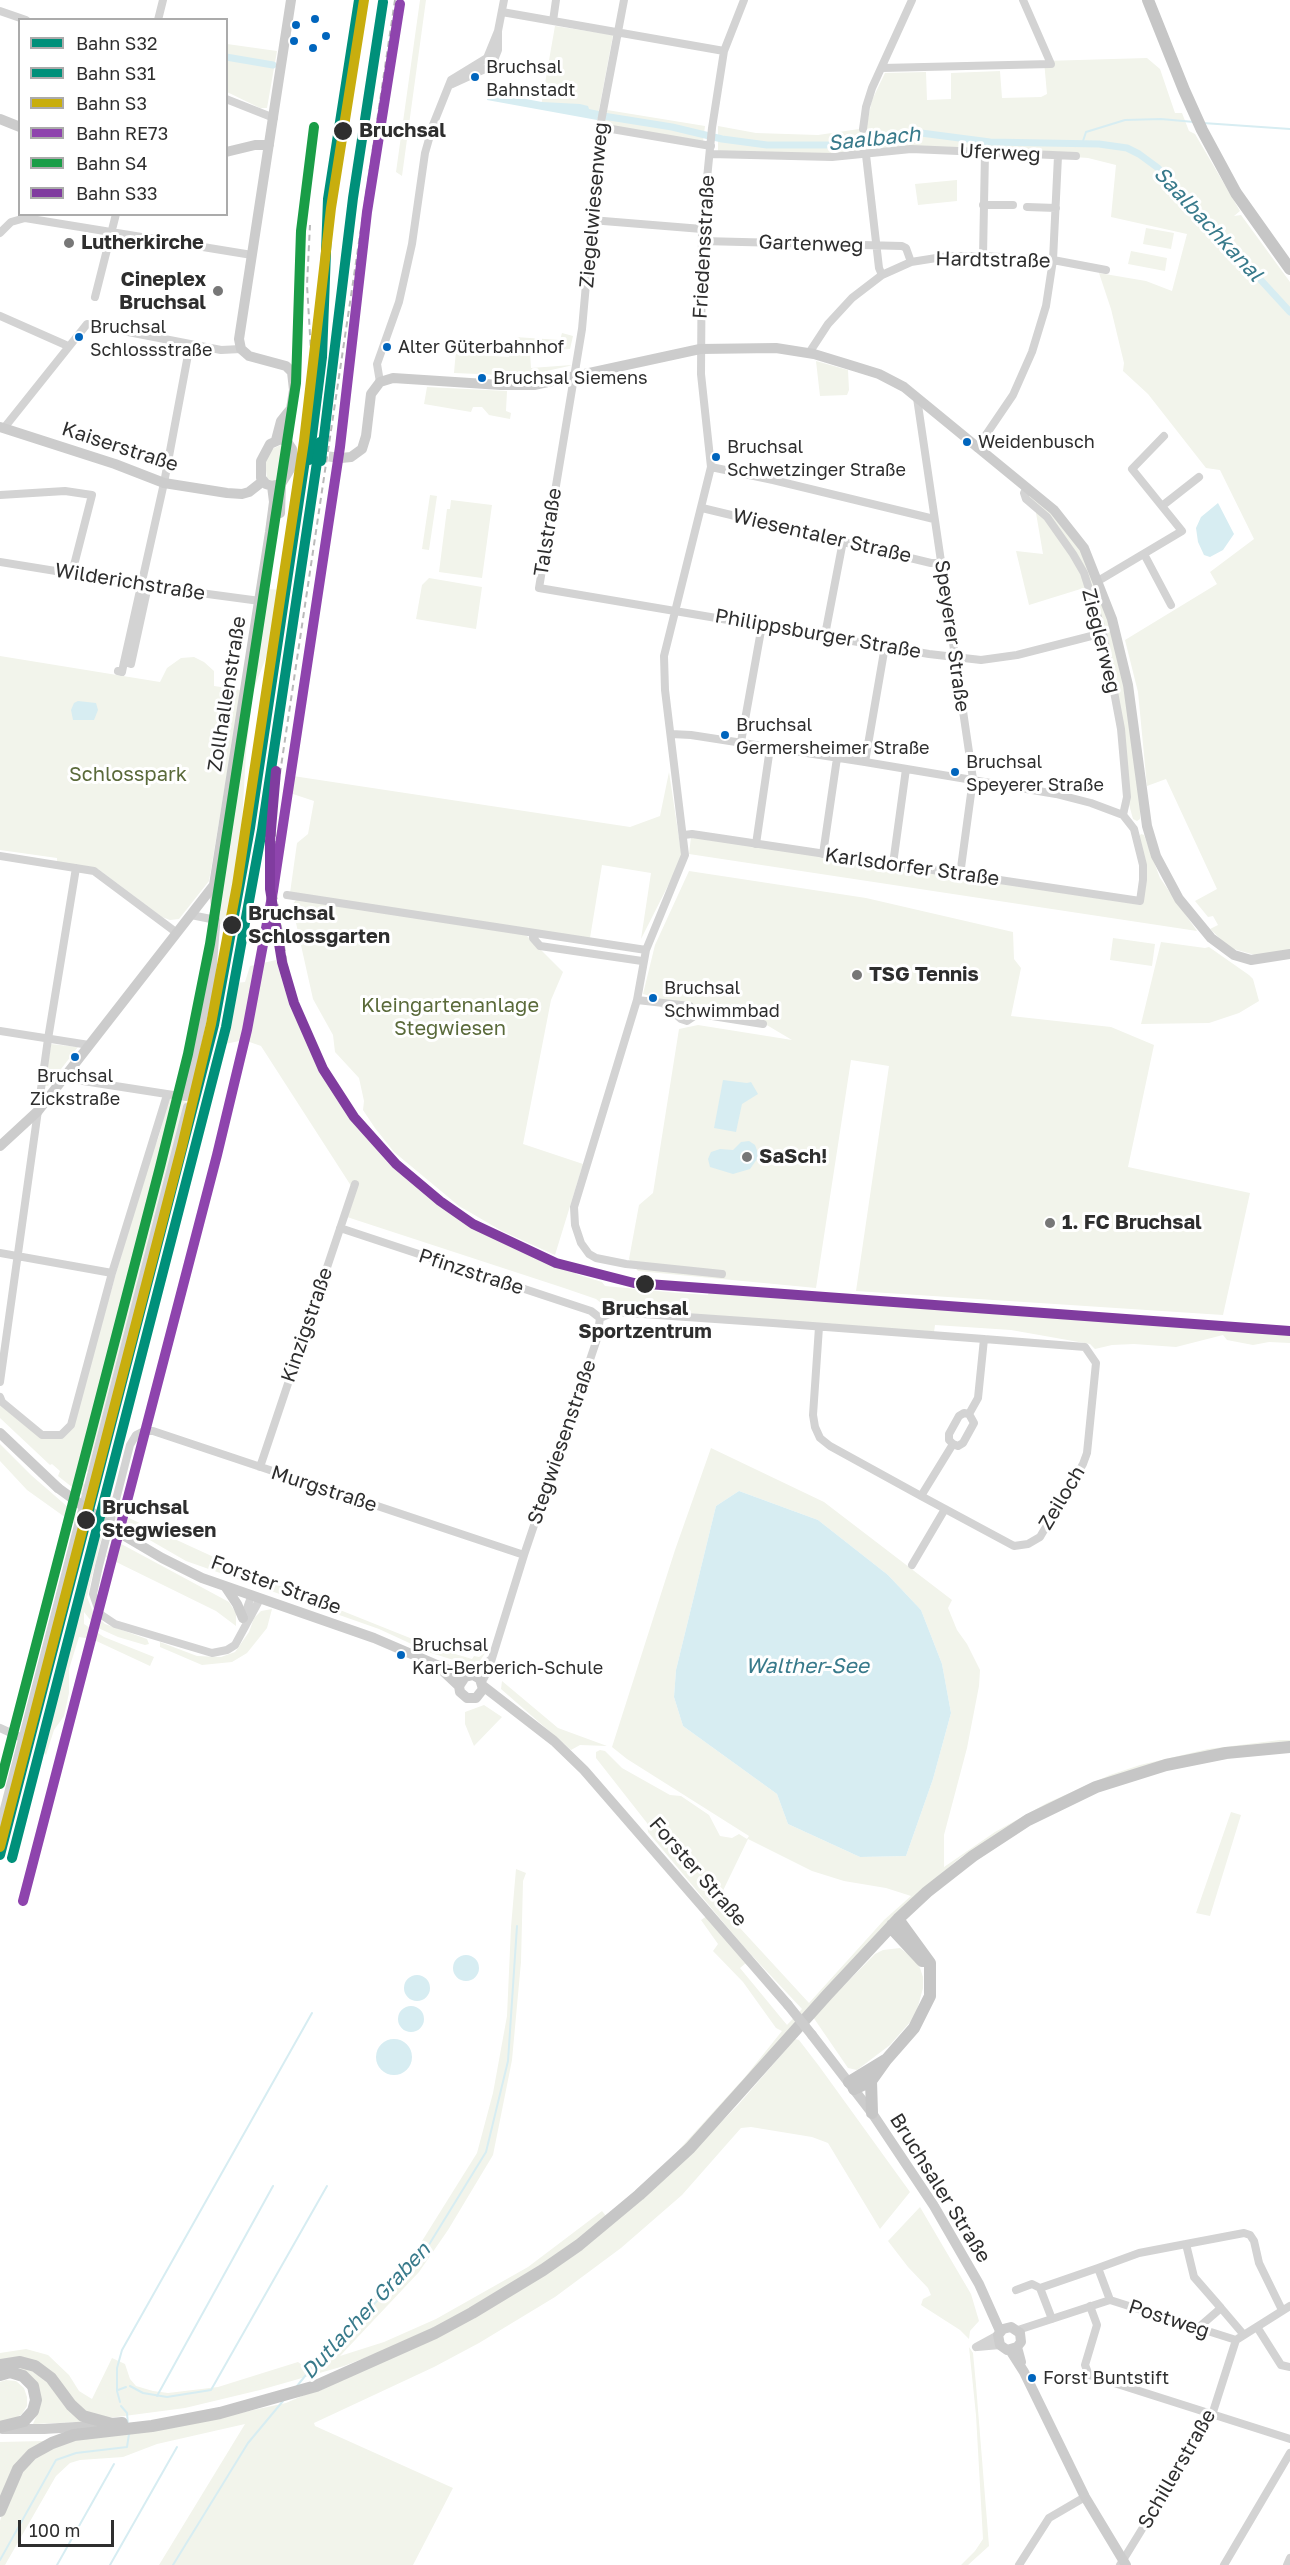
<!DOCTYPE html>
<html>
<head>
<meta charset="utf-8">
<style>
	body { margin:0 }
	#map { position:relative; width:1290px; height:2565px; overflow:hidden; background:#fff; font-family:"Golos Text",sans-serif }
	canvas { display:block }
	.legend { position:absolute; left:18px; top:18px; width:210px; height:198px; box-sizing:border-box; background:#fff; border:2px solid #ababab; margin:0; padding:8px 10px; list-style:none; font-size:18px; color:#2e2e2e }
	.legend li { display:flex; align-items:center; gap:12px; height:30px }
	.legend b { width:30px; border:2px solid #ababab }
	.scale { position:absolute; left:18px; top:2520px; width:96px; height:27px; box-sizing:border-box; border:3px solid #2e2e2e; border-top:0; padding-left:8px; font-size:18px; line-height:21px; white-space:nowrap; color:#2e2e2e; -webkit-text-stroke:4px #fff; paint-order:stroke }
</style>
</head>
<body>
<div id="map">
<canvas width="1290" height="2565"></canvas>
<ul class="legend">
<li><b style="height:8px;background:#00907a"></b>Bahn S32</li>
<li><b style="height:8px;background:#00907a"></b>Bahn S31</li>
<li><b style="height:8px;background:#c8ae0e"></b>Bahn S3</li>
<li><b style="height:8px;background:#8e44ad"></b>Bahn RE73</li>
<li><b style="height:8px;background:#1a9d47"></b>Bahn S4</li>
<li><b style="height:8px;background:#803c9f"></b>Bahn S33</li>
</ul>
<div class="scale">100 m</div>
</div>
<script>
const c = document.querySelector('canvas').getContext('2d');
c.lineJoin = 'round';
function paint(path, color) {
  c.fillStyle = color;
  c.fill(path, 'evenodd');
}
function poly(rows) {
  const path = new Path2D();
  for (const r of rows) {
    if (r.length === 3) {
      path.moveTo(r[0] + r[2], r[1]);
      path.arc(r[0], r[1], r[2], 0, 2 * Math.PI);
      continue;
    }
    path.moveTo(r[0], r[1]);
    for (let i = 2; i < r.length; i += 2) path.lineTo(r[i], r[i + 1]);
  }
  return path;
}
function trace(path, color, width, dash) {
  c.strokeStyle = color;
  c.lineWidth = width;
  c.lineCap = dash ? 'butt' : 'round';
  c.setLineDash(dash || []);
  c.stroke(path);
}
function label(font, color, halo, rows, align = 'center') {
  c.font = font + ' "Golos Text",sans-serif';
  c.lineWidth = 6;
  c.setLineDash([]);
  c.textBaseline = 'middle';
  c.strokeStyle = halo;
  c.fillStyle = color;
  for (const [text, x, y, turn = 0] of rows) {
    c.save();
    c.translate(x, y);
    c.rotate((+turn || 0) * Math.PI / 180);
    c.textAlign = isNaN(turn) ? turn : align;
    if (halo) c.strokeText(text, 0, 0);
    c.fillText(text, 0, 0);
    c.restore();
  }
}
const green = poly([
	[420,0,426,0,402,176,396,172],
	[555,26,613,35,598,115,541,106],
	[227,44,277,51,267,108,260,108,227,92],
	[1147,58,1160,69,1175,113,1182,113,1189,131,1195,134,1240,211,1234,216,1241,215,1290,282,1290,950,1255,955,1230,948,1210,929,1218,925,1213,916,1208,917,1195,901,1217,889,1166,779,1147,786,1138,692,1125,640,1217,584,1210,572,1254,539,1220,470,1206,468,1148,394,1123,371,1124,363,1111,309,1099,273,1146,281,1172,291,1187,234,1111,217,1116,165,1088,158,936,147,845,154,718,152,718,126,756,133,818,135,866,128,872,100,885,73,926,72,927,100,951,99,951,73,1000,71,1002,98,1041,97,1047,94,1044,61],
	[607,110,705,126,703,142,604,125],
	[957,180,957,201,918,205,915,184],
	[1146,228,1174,233,1171,249,1143,244],
	[1131,251,1167,258,1165,271,1128,264],
	[562,333,573,336,570,349,530,352,531,368,572,365,569,366,542,372,501,375,454,373,456,350,478,351,478,355,509,357,509,353,518,353,515,337,560,340],
	[816,361,848,370,849,390,847,395,820,396],
	[427,387,507,391,506,411,511,413,510,419,489,415,482,407,473,407,471,412,424,404],
	[281,445,287,447,290,461,280,479,273,482,267,478,265,462,272,449],
	[1027,487,1078,538,1112,619,1140,786,1140,819,1137,821,1133,819,1127,797,1115,688,1087,587,1029,605,1016,551,1043,554,1035,507,1026,499],
	[430,495,437,496,429,550,422,549],
	[451,500,492,505,482,578,439,572,447,509,450,509],
	[429,578,482,587,476,629,416,619,422,585],
	[266,589,282,590,274,637,253,691,246,753,241,838,226,925,218,924,218,893,229,842,233,788,242,749],
	[0,656,160,682,167,668,181,658,194,657,204,662,214,671,214,686,241,690,209,881,179,919,170,920,162,917,98,869,57,862,57,858,0,850],
	[669,772,682,858,641,939,651,873,602,865,590,938,290,893,297,843,308,834,314,801,290,793,293,776,630,827,660,816],
	[1141,834,1144,835,1160,878,1197,931,689,854,691,837,1142,905,1146,884,1145,865,1138,838],
	[689,871,866,898,1013,932,1014,959,1021,968,1011,1016,1111,1027,1154,1045,1128,1167,1250,1193,1223,1315,856,1291,889,1066,851,1060,816,1288,638,1271,629,1259,639,1205,653,1193,679,1029,698,1025,792,1040,760,1021,696,1009,643,994,655,945],
	[296,900,525,934,563,972,551,1000,523,1144,583,1164,555,1255,502,1231,459,1206,394,1152,375,1128,363,1110,364,1101,359,1078,335,1052,333,1035,313,999,292,905],
	[1113,938,1155,944,1152,966,1110,960],
	[1161,942,1205,948,1209,947,1249,975,1253,979,1259,1001,1239,1013,1209,1023,1141,1024],
	[276,960,290,1007,315,1058,345,1112,388,1163,425,1195,467,1225,519,1251,576,1271,576,1274,602,1282,605,1286,679,1293,708,1295,709,1292,1290,1334,1290,1343,1269,1342,1253,1345,1227,1340,1223,1335,1176,1347,1134,1344,1112,1345,1095,1349,1090,1344,1011,1330,935,1325,934,1332,607,1308,596,1299,564,1288,347,1217,355,1192,261,1046,244,1040,225,1044,236,983,245,982,250,966],
	[51,1044,78,1047,48,1086,45,1086],
	[169,1098,191,1103,88,1471,83,1474,81,1482,85,1484,82,1495,58,1476,60,1471,52,1464,50,1465,0,1418,0,1403,41,1438,57,1438,71,1430,147,1166,159,1136],
	[0,1444,31,1475,77,1515,76,1525,27,1490,0,1461],
	[711,1448,824,1502,952,1600,948,1608,957,1630,967,1644,980,1670,979,1686,967,1748,944,1835,944,1867,995,1832,1047,1803,1110,1775,1140,1765,1208,1749,1280,1740,1290,1740,1290,1743,1219,1750,1133,1770,1060,1799,961,1857,900,1909,877,1933,707,2126,642,2188,607,2218,528,2275,431,2332,344,2366,260,2390,185,2408,109,2418,93,2416,81,2411,50,2373,38,2364,22,2359,0,2363,0,2353,26,2349,48,2355,69,2375,79,2391,92,2399,112,2358,125,2364,130,2379,136,2386,153,2391,168,2393,218,2387,298,2362,306,2368,412,2257,477,2153,493,2093,507,2016,511,1927,516,1869,526,1873,523,1881,521,1962,512,2060,493,2155,448,2230,419,2272,340,2356,384,2342,436,2319,528,2267,602,2211,606,2216,666,2164,745,2077,782,2031,776,2028,743,1982,713,1951,718,1944,701,1920,707,1916,746,1963,740,1968,787,2025,802,2009,743,1946,648,1832,647,1823,596,1758,596,1752,600,1750,605,1751,622,1768,670,1795,681,1796,709,1815,720,1836,732,1838,739,1834,747,1839,749,1836,627,1759,612,1747,675,1550],
	[739,1491,818,1520,888,1575,921,1610,942,1664,951,1713,933,1779,906,1856,860,1857,788,1824,777,1794,683,1726,674,1697,676,1670,716,1506],
	[748,1839,812,1871,844,1881,886,1888,911,1896,884,1920,809,2003,717,1903],
	[118,1513,255,1576,435,1648,472,1659,474,1656,479,1657,486,1652,477,1665,460,1662,431,1653,379,1629,186,1561,115,1520],
	[98,1529,103,1532,87,1597,93,1612,105,1624,147,1639,149,1644,145,1645,118,1637,96,1627,84,1612,84,1624,104,1637,154,1657,150,1666,92,1639,79,1637,69,1669,69,1693,64,1716,54,1730,46,1755,41,1751],
	[112,1539,229,1602,236,1613,236,1626,216,1611,106,1557],
	[272,1609,267,1628,247,1653,232,1662,202,1665,160,1647,160,1642,197,1656,221,1657,235,1652,249,1632,254,1618,261,1611],
	[502,1681,558,1728,607,1746,580,1745,571,1750,501,1689],
	[484,1705,502,1717,474,1746,465,1724,465,1712],
	[1231,1812,1241,1815,1210,1916,1196,1913],
	[900,1948,913,1958,920,1968,923,1977,923,1988,917,2010,911,2021,890,2045,857,2070,848,2068,813,2017,875,1954,883,1950],
	[795,2039,799,2040,819,2066,910,2192,880,2229,828,2143,812,2137,751,2127,741,2128,682,2195,621,2248,555,2297,479,2343,434,2367,314,2423,315,2426,453,2488,413,2565,159,2565,245,2424,157,2444,123,2457,80,2460,70,2463,56,2476,5,2565,0,2565,0,2521,9,2494,31,2460,68,2441,244,2412,286,2403,439,2336,666,2178,738,2105],
	[920,2207,971,2294,979,2321,970,2331,969,2339,960,2330,921,2305,923,2299,931,2295,928,2288,908,2267,888,2241],
	[969,2347,973,2353,976,2385,989,2546,968,2565,961,2565,975,2551,983,2539,976,2415],
	[21,2367,31,2370,48,2383,81,2422,33,2424,38,2412,19,2370],
	[6,2380,16,2381,24,2388,27,2397,27,2406,22,2414,13,2420,0,2421,0,2382],
	[44,2441,0,2501,0,2442]
]);
const water = poly([
	[488,92,542,102,580,104,588,106,589,109,599,111,597,120,487,100],
	[1218,503,1234,534,1223,550,1210,557,1204,555,1198,542,1196,528,1201,517],
	[78,701,96,703,98,710,94,720,73,720,71,710,74,703],
	[723,1080,747,1083,751,1082,758,1094,742,1104,736,1132,714,1128],
	[749,1141,755,1145,758,1153,757,1159,750,1169,733,1174,710,1167,708,1159,711,1152,720,1149,733,1150,741,1142],
	[739,1491,818,1520,888,1575,921,1610,942,1664,951,1713,933,1779,906,1856,860,1857,788,1824,777,1794,683,1726,674,1697,676,1670,716,1506],
	[466,1968,13],
	[417,1988,13],
	[411,2019,13],
	[394,2057,18]
]);
const stream = poly([
	[1203,123,1290,129],
	[1082,144,1086,132,1125,120,1161,119,1194,122],
	[130,2386,143,2393,167,2397,211,2390,327,2186],
	[297,2386,318,2360,422,2256,486,2152,508,2061,517,1926],
	[118,2390,126,2387],
	[157,2396,273,2186],
	[120,2402,117,2391,117,2368,122,2350,312,2013],
	[121,2406,127,2413,128,2425],
	[0,2560,56,2460,76,2453,127,2447,129,2434],
	[57,2565,114,2464],
	[110,2565,177,2447],
	[173,2565,248,2443,283,2401]
]);
const canal = poly([
	[226,57,273,65],
	[597,115,672,127,722,139,767,145,836,145,921,133,990,142,1099,144,1127,148,1139,154,1158,168,1290,312]
]);
const secondaryTunnel = poly([
	[299,453,341,458]
]);
const street = poly([
	[624,0,600,127,582,329,539,588,929,654,981,660,1017,655,1103,633],
	[0,11,26,20],
	[502,12,724,51],
	[158,20,163,0],
	[553,21,556,0],
	[882,68,1051,64,1023,0],
	[452,84,487,68,494,60,498,50,498,31,504,0],
	[226,99,274,118],
	[600,127,711,146],
	[863,129,866,107,872,88,912,0],
	[710,154,832,157,911,149,1076,156],
	[866,155,879,268,882,275],
	[983,205,1013,205],
	[1027,207,1056,208],
	[591,220,702,229],
	[0,233,11,222,25,218,252,255],
	[702,241,902,246,906,248,911,262],
	[983,256,985,153],
	[95,297,116,214],
	[0,316,68,346],
	[809,353,828,324,852,298,882,275,911,262,949,256,983,256,1053,260,1106,270],
	[380,382,377,364,399,302,412,244,425,153,433,125,451,80,487,58,498,31],
	[917,398,973,779,960,875],
	[4,428,87,324,221,350,241,349],
	[977,448,1013,395,1032,352,1046,306,1053,260,1058,156],
	[711,467,773,480,934,519],
	[1027,487,1024,493,1026,499,1047,517,1073,554,1084,573,1103,633,1121,729,1127,797,1123,815],
	[0,495,65,491,92,495,72,573],
	[1162,506,1199,477],
	[702,508,931,563,941,563],
	[1144,554,1171,605],
	[0,562,148,586,260,601],
	[1098,581,1182,531,1132,469,1164,436],
	[148,586,131,664,124,662,164,483,190,344],
	[825,635,843,541],
	[118,671,122,672,124,662],
	[671,734,691,735,865,762,1056,794,1091,803,1123,815,1134,829,1143,865,1143,880,1140,901,692,834,684,835],
	[741,742,762,625],
	[865,762,885,646],
	[756,844,770,748],
	[823,854,837,758],
	[0,856,94,871,177,933],
	[893,864,906,769],
	[287,895,646,950],
	[191,915,216,920],
	[533,933,533,938,540,946,642,961],
	[637,1000,690,1006,693,1017,687,1021,681,1019,664,1004],
	[693,1013,763,1024],
	[0,1031,89,1045],
	[64,1078,186,1097,212,977,216,926,214,895,211,891],
	[340,1228,591,1311,600,1318],
	[0,1253,112,1273],
	[722,1274,626,1264,596,1258,589,1254,581,1243,575,1225,574,1207,637,1000,646,950,685,855,665,690,664,656,711,467,701,374,702,229,712,128,724,51,744,0],
	[600,1318,614,1312,773,1323,984,1339,1085,1347,1096,1363,1087,1453,1083,1464,1040,1537,1028,1544,1014,1546,921,1496,830,1446,820,1438,815,1427,813,1415,819,1327],
	[0,1382,48,1039,76,868],
	[0,1397,2,1402,42,1435,61,1435,71,1425,112,1273,167,1095],
	[953,1444,949,1440,949,1434,959,1416,964,1413,969,1414,978,1398,984,1339],
	[953,1444,958,1446,963,1443,974,1423,969,1414],
	[260,1467,355,1184],
	[921,1496,953,1444],
	[912,1565,945,1509],
	[260,1599,235,1645,227,1650,212,1653,115,1624,100,1614,93,1594,99,1566,130,1445,136,1435,144,1431,153,1431,524,1555],
	[243,1619,251,1597],
	[473,1675,490,1660],
	[482,1682,489,1668,524,1555,597,1339,600,1318],
	[0,1728,22,1738],
	[0,1824,187,1107],
	[1098,2268,1139,2253,1186,2244],
	[1016,2290,1032,2284,1040,2288],
	[1090,2306,1097,2325,1085,2365,1089,2375,1290,2439],
	[1221,2308,1244,2335],
	[1052,2319,1040,2288,1098,2268,1110,2300],
	[1257,2327,1281,2365,1290,2367],
	[1198,2328,1221,2308,1194,2277,1186,2244,1244,2233,1250,2235,1254,2241,1259,2263,1282,2310],
	[1018,2330,1110,2300,1236,2340,1290,2306],
	[976,2347,998,2335],
	[977,2347,1000,2345],
	[1019,2565,1049,2518,1085,2497],
	[1120,2565,1212,2415,1236,2340],
	[1224,2565,1290,2453],
	[1287,2565,1290,2558]
]);
const secondary = poly([
	[0,119,20,127],
	[226,152,255,145,269,145],
	[0,427,115,464,164,483,227,493,242,494,249,492,263,481],
	[281,439,288,443,292,449,292,466,281,484,272,486,266,484,261,478,261,461,270,444,281,439],
	[276,440,281,421,289,411],
	[286,441,294,390,292,372,286,366,249,356,241,349,239,339,291,0],
	[341,458,351,457,362,449,366,436,371,394,380,382,393,378,501,385,534,385,700,349,776,348,814,354,850,365,879,374,904,387,1054,510,1084,548,1112,619,1128,685,1147,826,1156,856,1179,899,1211,938,1234,955,1251,960,1290,954],
	[280,513,281,484],
	[0,1146,38,1111,214,885,270,532,274,502,272,486],
	[0,1433,58,1488],
	[123,1535,162,1558,202,1578,374,1638,465,1677],
	[225,1586,237,1604,243,1618],
	[441,1669,459,1686,460,1692,467,1698,476,1698,483,1689,480,1679,473,1675,465,1677,459,1686],
	[483,1686,554,1741,584,1770,788,2005],
	[812,2035,872,2113,934,2206,979,2284,1000,2331],
	[1017,2347,1007,2350,1000,2345,998,2335,1003,2329,1011,2327,1020,2333,1021,2342,1017,2347,1021,2362],
	[1010,2350,1024,2372,1085,2497,1126,2565],
	[2,2429,44,2429,109,2425]
]);
const primary = poly([
	[1148,0,1184,90,1202,130,1236,193,1290,269],
	[892,1925,895,1932,922,1961],
	[871,2081,872,2113],
	[849,2082,885,2060],
	[854,2089,871,2081,886,2060,914,2028,930,1996,930,1963,898,1919],
	[0,2365,20,2362,35,2366,51,2378,71,2405,83,2416,112,2424,122,2423],
	[0,2375,10,2372,23,2376,33,2386,36,2400,33,2411,24,2421,0,2427],
	[0,2511,18,2469,32,2454,52,2443,74,2435,152,2426,220,2413,316,2386,435,2333,472,2313,543,2270,579,2245,639,2195,690,2148,827,1995,898,1919,927,1892,973,1856,1028,1820,1096,1787,1166,1765,1226,1753,1290,1747]
]);
const rail = poly([
	[308,440,312,368,307,285,310,225],
	[288,972,275,888,275,807,395,0]
]);
const secondaryBridge = poly([
	[58,1488,123,1535],
	[788,2005,812,2035]
]);
const rail1 = poly([
	[309,460,322,357,328,199,359,0],
	[0,1855,214,1025,250,828,308,440]
]);
const rail2 = poly([
	[321,461,353,198,383,2],
	[12,1858,226,1027,262,830,320,442]
]);
const rail3 = poly([
	[0,1847,182,1146,211,1024,237,885,304,441,331,208,364,0]
]);
const rail4 = poly([
	[23,1901,217,1155,247,1030,273,891,340,447,367,212,400,4]
]);
const rail5 = poly([
	[0,1784,160,1167,188,1054,210,944,296,383,301,231,314,127]
]);
const rail6 = poly([
	[276,771,270,841,270,889,282,962,294,1003,323,1069,354,1117,396,1164,440,1201,473,1224,556,1263,634,1283,1290,1331]
]);
const markers = [
	[315,19,5,"#0065bd"],
	[296,25,5,"#0065bd"],
	[326,36,5,"#0065bd"],
	[294,41,5,"#0065bd"],
	[313,48,5,"#0065bd"],
	[475,77,5,"#0065bd"],
	[343,131,10,"#2e2e2e"],
	[69,243,6,"#777"],
	[218,291,6,"#777"],
	[79,337,5,"#0065bd"],
	[387,347,5,"#0065bd"],
	[482,378,5,"#0065bd"],
	[967,442,5,"#0065bd"],
	[716,457,5,"#0065bd"],
	[725,735,5,"#0065bd"],
	[955,772,5,"#0065bd"],
	[232,925,10,"#2e2e2e"],
	[857,975,6,"#777"],
	[653,998,5,"#0065bd"],
	[75,1057,5,"#0065bd"],
	[747,1157,6,"#777"],
	[1050,1223,6,"#777"],
	[645,1284,10,"#2e2e2e"],
	[86,1520,10,"#2e2e2e"],
	[401,1655,5,"#0065bd"],
	[1032,2378,5,"#0065bd"]
];
const busNames = [
	["Bruchsal",486,67],
	["Bahnstadt",486,90],
	["Bruchsal",90,327],
	["Schlossstraße",90,350],
	["Alter Güterbahnhof",398,347],
	["Bruchsal Siemens",493,378],
	["Weidenbusch",978,442],
	["Bruchsal",727,447],
	["Schwetzinger Straße",727,470],
	["Bruchsal",736,725],
	["Germersheimer Straße",736,748],
	["Bruchsal",966,762],
	["Speyerer Straße",966,785],
	["Bruchsal",664,988],
	["Schwimmbad",664,1011],
	["Bruchsal",75,1076,"center"],
	["Zickstraße",75,1099,"center"],
	["Bruchsal",412,1645],
	["Karl-Berberich-Schule",412,1668],
	["Forst Buntstift",1043,2378]
];
const stopNames = [
	["Bruchsal",359,131],
	["Bruchsal",248,914],
	["Schlossgarten",248,937],
	["Bruchsal",645,1309,"center"],
	["Sportzentrum",645,1332,"center"],
	["Bruchsal",102,1508],
	["Stegwiesen",102,1531]
];
const streetNames = [
	["Uferweg",1000,153,3],
	["Ziegelwiesenweg",594,205,-85],
	["Gartenweg",811,244,2],
	["Friedensstraße",704,247,-87],
	["Hardtstraße",993,260,1],
	["Kaiserstraße",120,447,18],
	["Talstraße",548,532,-81],
	["Wiesentaler Straße",822,536,13],
	["Wilderichstraße",130,582,9],
	["Philippsburger Straße",818,634,10],
	["Speyerer Straße",952,636,82],
	["Zieglerweg",1101,641,76],
	["Zollhallenstraße",227,694,-81],
	["Karlsdorfer Straße",912,867,8],
	["Pfinzstraße",471,1272,18],
	["Kinzigstraße",307,1325,-71],
	["Stegwiesenstraße",562,1442,-71],
	["Murgstraße",324,1489,18],
	["Zeiloch",1062,1498,-59],
	["Forster Straße",276,1585,20],
	["Forster Straße",698,1872,49],
	["Bruchsaler Straße",940,2188,58],
	["Postweg",1169,2319,18],
	["Schillerstraße",1177,2469,-60]
];
const poiNames = [
	["Lutherkirche",81,243],
	["Cineplex",206,280,"right"],
	["Bruchsal",206,303,"right"],
	["TSG Tennis",869,975],
	["SaSch!",759,1157],
	["1. FC Bruchsal",1062,1223]
];
const parkNames = [
	["Schlosspark",128,775],
	["Kleingartenanlage",450,1006],
	["Stegwiesen",450,1029]
];
const waterNames = [
	["Saalbach",874,139,-6],
	["Saalbachkanal",1208,224,47],
	["Walther-See",807,1666],
	["Dutlacher Graben",366,2311,-47]
];
paint(green, '#f2f4eb');
paint(water, '#d7edf2');
trace(stream, '#d7edf2', 2);
trace(canal, '#d7edf2', 7);
trace(secondaryTunnel, '#d5d5d5', 10, [10, 5]);
trace(street, '#d3d3d3', 8);
trace(secondary, '#ccc', 10);
trace(primary, '#c6c6c6', 12);
trace(rail, '#bababa', 2, [6, 4.5]);
trace(secondaryBridge, '#ccc', 10);
trace(rail1, '#00907a', 10);
trace(rail2, '#00907a', 10);
trace(rail3, '#c8ae0e', 10);
trace(rail4, '#8e44ad', 10);
trace(rail5, '#1a9d47', 10);
trace(rail6, '#803c9f', 10);
for (const [x, y, r, color] of markers) {
  const dot = new Path2D();
  dot.arc(x, y, r, 0, 2 * Math.PI);
  c.fillStyle = color;
  c.fill(dot);
  trace(dot, '#fff', 2);
}
label('18px', '#2e2e2e', '#fff', busNames, 'left');
label('bold 20px', '#2e2e2e', '#fff', stopNames, 'left');
label('20px', '#2e2e2e', '#fff', streetNames);
label('bold 20px', '#2e2e2e', '#fff', poiNames, 'left');
label('20px', '#5a6a3a', '#fff', parkNames);
label('italic 21px', '#387a8b', '#fff', waterNames);
</script>
</body>
</html>
